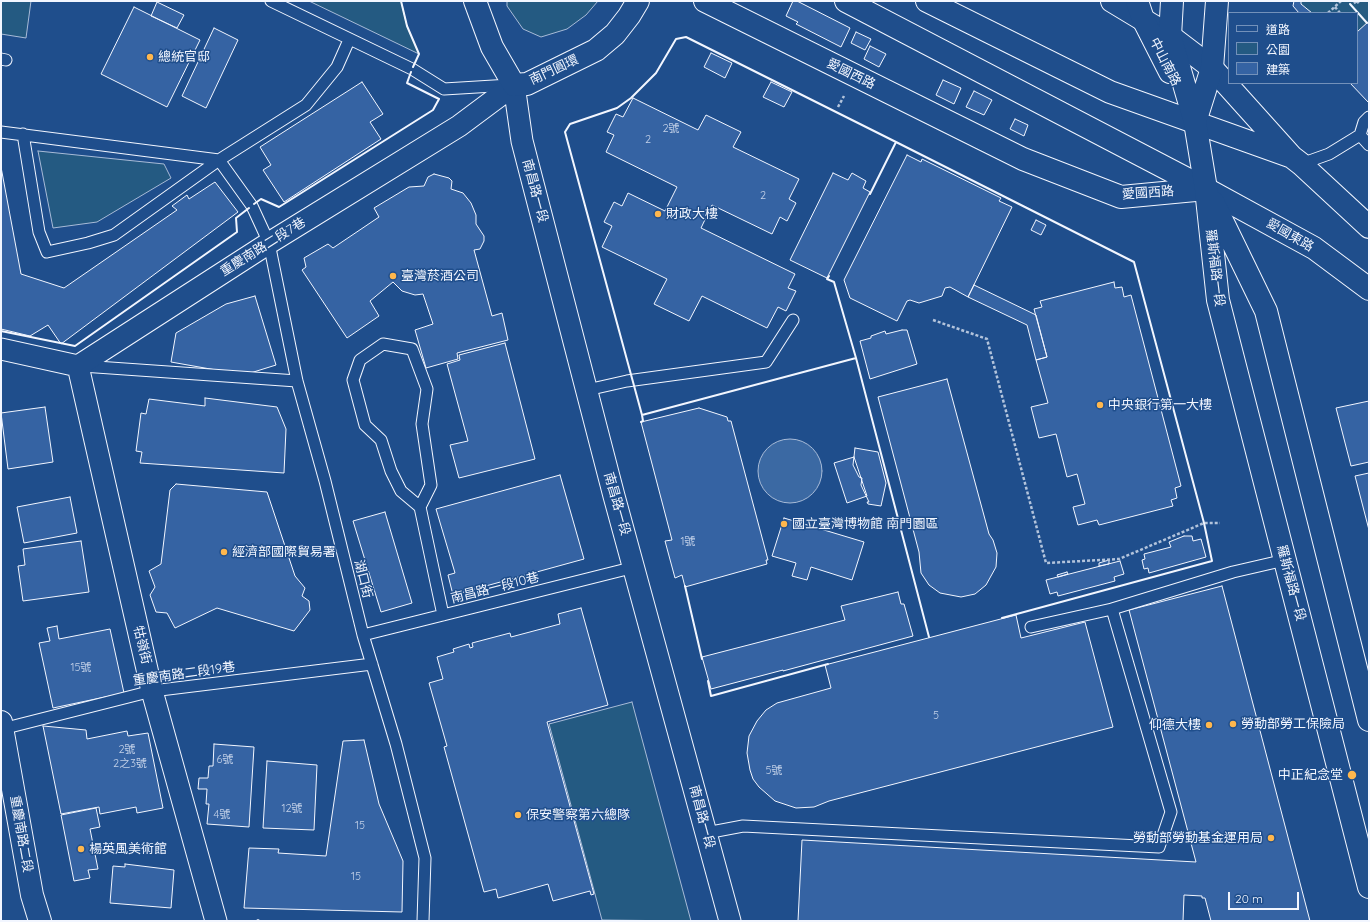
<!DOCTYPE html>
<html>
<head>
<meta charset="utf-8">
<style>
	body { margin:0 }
	#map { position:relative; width:1370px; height:922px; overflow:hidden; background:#1f4e8c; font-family:Quicksand,"Noto Sans TC",sans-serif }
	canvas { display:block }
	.frame { position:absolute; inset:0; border:2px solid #f2f6ff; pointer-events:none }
	.legend { position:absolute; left:1228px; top:12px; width:130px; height:72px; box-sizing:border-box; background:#1f4e8c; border:1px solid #7391ba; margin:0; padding:5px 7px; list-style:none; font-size:12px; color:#f2f6ff }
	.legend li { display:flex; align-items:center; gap:8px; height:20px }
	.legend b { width:20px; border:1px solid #7391ba }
	.scale { position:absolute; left:1228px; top:892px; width:71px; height:18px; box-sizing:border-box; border:2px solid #f2f6ff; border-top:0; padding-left:5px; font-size:12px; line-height:14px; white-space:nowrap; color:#f2f6ff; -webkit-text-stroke:3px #1f4e8c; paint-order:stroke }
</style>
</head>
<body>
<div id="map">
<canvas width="1370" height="922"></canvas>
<div class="frame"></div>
<ul class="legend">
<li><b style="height:5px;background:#1f4e8c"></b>道路</li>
<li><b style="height:11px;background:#245a82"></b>公園</li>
<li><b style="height:11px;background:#3563a3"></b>建築</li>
</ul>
<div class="scale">20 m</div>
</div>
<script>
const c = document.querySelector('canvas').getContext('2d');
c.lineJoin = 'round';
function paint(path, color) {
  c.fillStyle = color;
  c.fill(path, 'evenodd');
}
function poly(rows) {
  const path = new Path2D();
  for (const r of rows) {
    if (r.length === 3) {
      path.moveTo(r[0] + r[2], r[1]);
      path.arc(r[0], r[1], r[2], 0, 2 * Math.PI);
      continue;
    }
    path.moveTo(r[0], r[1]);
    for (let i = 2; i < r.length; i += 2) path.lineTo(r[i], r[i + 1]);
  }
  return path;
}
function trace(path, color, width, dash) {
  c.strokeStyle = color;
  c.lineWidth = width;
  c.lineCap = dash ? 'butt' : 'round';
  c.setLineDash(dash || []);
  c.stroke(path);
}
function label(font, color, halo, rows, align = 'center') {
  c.font = font + ' Quicksand,"Noto Sans TC",sans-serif';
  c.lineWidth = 3;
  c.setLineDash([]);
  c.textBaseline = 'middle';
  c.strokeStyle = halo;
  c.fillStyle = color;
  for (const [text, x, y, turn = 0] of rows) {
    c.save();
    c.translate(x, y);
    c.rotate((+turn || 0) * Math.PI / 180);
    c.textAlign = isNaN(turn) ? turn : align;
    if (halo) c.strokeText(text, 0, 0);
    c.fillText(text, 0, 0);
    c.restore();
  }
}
const green = poly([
	[1,1,31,1,26,38,1,34,1,1],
	[309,1,401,1,407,26,419,54,309,1],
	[507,1,598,1,586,15,567,29,541,37,523,29,507,6,507,1],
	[1295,1,1369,1,1369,80,1357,67,1357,13,1307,13,1295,1],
	[38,151,164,164,171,178,97,222,53,228,38,151],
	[632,702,691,921,602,920,549,724,632,702]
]);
const water = poly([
	[790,471,32]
]);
const building = poly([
	[793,1,797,1,850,28,841,47,796,24,798,22,786,16,793,1],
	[1294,1,1301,1,1301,4,1312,13,1299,13,1293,6,1294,1],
	[157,2,184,15,177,28,151,16,157,2],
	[134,7,200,40,167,107,101,74,134,7],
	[1369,21,1369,101,1368,102,1350,83,1357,83,1357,32,1369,21],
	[214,28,238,40,206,108,182,96,214,28],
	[856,32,871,39,865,50,851,43,856,32],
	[870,46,886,54,879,67,864,59,870,46],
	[711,53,732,63,725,78,704,67,711,53],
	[943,80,961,88,954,104,936,95,943,80],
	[362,82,383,114,370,122,381,139,284,202,263,170,271,165,260,147,362,82],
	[771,82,792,92,784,107,763,97,771,82],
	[974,91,992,100,984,115,966,107,974,91],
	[633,98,698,130,706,115,741,132,733,147,799,179,789,199,796,203,787,221,780,217,772,234,712,205,701,228,795,274,788,288,796,291,786,311,778,307,767,328,702,296,689,321,654,304,667,279,602,247,612,226,604,222,614,202,622,206,628,193,665,211,677,187,606,152,614,135,607,132,616,114,623,117,633,98],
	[1015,119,1028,125,1024,136,1010,129,1015,119],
	[907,155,921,162,922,159,1001,198,999,201,1012,207,968,297,950,287,945,288,942,296,919,303,910,300,907,301,897,321,850,298,844,280,907,155],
	[1,167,21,274,64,288,177,210,172,206,187,195,189,199,215,182,238,212,61,344,48,325,30,336,1,329,1,167],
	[833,173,848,180,852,173,866,181,863,188,870,192,827,278,790,260,833,173],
	[434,174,449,178,452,181,451,189,463,193,471,203,476,215,476,224,484,236,484,241,480,249,474,250,492,316,502,313,508,340,457,353,458,359,426,368,415,330,433,324,423,294,415,295,402,291,393,282,370,301,379,316,347,338,302,270,306,267,304,258,328,244,333,248,379,217,374,208,409,187,424,186,428,177,434,174],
	[1036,220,1046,225,1041,235,1031,230,1036,220],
	[1114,282,1115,288,1122,287,1124,297,1131,295,1181,486,1175,488,1177,498,1171,500,1173,506,1099,525,1097,520,1078,525,1073,507,1085,504,1077,474,1067,477,1056,434,1039,438,1031,407,1048,403,1036,360,1047,357,1034,309,1042,307,1040,301,1114,282],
	[974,285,1036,315,1047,357,1036,360,1027,325,968,297,974,285],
	[255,296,276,365,244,375,171,362,176,333,226,304,255,296],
	[902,330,907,330,917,364,870,379,860,341,871,338,871,336,885,331,886,334,902,330],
	[505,343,535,459,459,478,450,445,468,441,447,364,460,360,459,355,505,343],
	[947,379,989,534,993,540,997,553,996,567,986,585,975,594,961,597,940,593,929,585,921,573,919,552,878,397,947,379],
	[205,398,277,407,286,429,284,473,140,463,142,452,136,451,141,413,146,414,149,399,205,406,205,398],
	[1369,401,1369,462,1351,466,1336,408,1369,401],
	[45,407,53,462,8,469,1,413,45,407],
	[699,408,727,417,728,421,731,421,768,560,766,560,767,564,685,587,682,575,675,578,665,541,672,540,641,422,699,408],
	[855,448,878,452,886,483,881,506,868,504,867,502,869,502,861,485,862,478,859,477,853,465,855,448],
	[854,457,867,496,847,503,834,463,854,457],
	[1369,473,1369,530,1355,476,1369,473],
	[560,475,584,559,453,595,448,575,455,573,436,509,560,475],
	[176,484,267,492,295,576,305,588,302,596,309,601,310,610,294,631,217,608,175,628,167,613,156,612,150,595,155,587,149,571,161,564,170,490,176,484],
	[70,497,77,533,24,543,17,507,70,497],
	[385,512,412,603,381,612,353,521,385,512],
	[784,518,864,542,852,580,811,567,807,580,792,576,796,563,772,556,784,518],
	[1184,536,1192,536,1193,541,1201,539,1206,557,1149,573,1148,568,1144,569,1142,560,1145,559,1144,554,1171,547,1169,542,1184,536],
	[81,541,89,592,23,601,18,566,25,565,23,549,81,541],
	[1109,560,1109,564,1099,566,1099,563,1109,560],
	[1120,561,1124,574,1114,577,1115,581,1058,596,1057,592,1050,594,1046,580,1120,561],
	[1067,572,1068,574,1058,577,1057,575,1067,572],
	[1222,586,1310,921,1211,921,1205,898,1202,898,1202,896,1184,895,1183,921,798,921,802,840,1196,862,1129,610,1222,586],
	[898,592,901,604,904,604,913,636,783,671,783,670,711,689,702,657,845,620,841,606,898,592],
	[581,608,608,705,547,722,594,894,591,895,590,891,553,901,548,884,498,898,496,889,484,892,444,747,447,746,429,683,443,679,437,657,454,652,453,649,469,644,470,648,473,647,472,643,510,633,511,637,560,624,558,614,581,608],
	[1016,615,1021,638,1085,622,1113,727,829,801,814,807,796,808,775,801,759,787,753,779,750,770,747,753,749,736,757,721,766,710,777,703,831,688,825,665,1016,615],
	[57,626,59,639,110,629,124,693,53,708,39,643,50,641,47,628,57,626],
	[43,726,86,730,87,739,127,731,128,736,148,733,163,808,137,813,136,807,100,814,99,807,61,814,43,726],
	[364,740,379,804,403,861,402,912,244,908,249,848,279,849,278,853,326,856,343,741,364,740],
	[214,744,254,747,249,827,207,824,209,804,206,804,207,789,198,789,199,778,208,778,209,766,213,766,214,744],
	[267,761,317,765,314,830,263,828,267,761],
	[96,808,100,827,90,829,98,869,88,870,90,878,74,881,61,815,96,808],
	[125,864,174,870,171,908,110,903,113,866,125,867,125,864]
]);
const path = poly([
	[1354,1,1356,4,1359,1],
	[1335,7,1340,13],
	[1328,13,1341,1],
	[838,107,844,96],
	[933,320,987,339,1046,563,1119,559,1204,523,1220,523],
	[258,919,258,921]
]);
const lane = poly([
	[271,1,412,69,444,89,510,85],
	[1,59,6,60],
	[1,132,219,160,252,206,269,243,297,381,325,481,363,635,396,744,425,858,423,921],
	[23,134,39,232,47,252,88,243,114,235,219,160,306,105,337,67,349,40],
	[1360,135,1364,122,1369,117],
	[1301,164,1329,154,1360,135,1369,145],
	[82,366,297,381],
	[587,390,627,381,766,362,793,320],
	[420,507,401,491,391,471,381,440,365,425,353,380,360,360,383,344,412,349,427,389,422,424,431,485,420,507,443,615],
	[1031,627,1112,609],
	[363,635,635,567],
	[2,729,152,691,372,664],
	[706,833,743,826,1159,847,1171,812,1112,609,1233,572,1285,560]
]);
const street = poly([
	[1,349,78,366,269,243,459,126,514,85,522,141,614,496,730,921],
	[78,366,152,691,216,921]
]);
const secondary = poly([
	[475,1,492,47,514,85,527,84,596,50,615,34,629,16,638,1],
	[705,1,1023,159,1121,197,1206,189],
	[846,1,1206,189,1314,248,1369,289],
	[927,1,1110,92,1292,157],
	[1112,1,1170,36,1212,68,1292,157,1301,164,1369,227],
	[1,722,32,895,40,921]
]);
const primary = poly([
	[1137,1,1143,19,1170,72],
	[1172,1,1170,36,1195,122,1206,189,1218,300,1369,887],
	[1195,122,1212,68,1217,1],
	[1213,202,1266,311,1369,720]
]);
const wall = poly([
	[401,1,407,26,419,54,413,67],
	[1350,4,1367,23],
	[870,194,896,142,1134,262,1204,523,1212,561,1002,618],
	[254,204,261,199,279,207,433,110,439,99,407,83,411,72],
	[829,276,827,279,834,282,856,358,929,637],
	[829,276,827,279,834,282,856,358],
	[1,331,75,346,237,232,236,218,249,208],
	[642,415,856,358],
	[641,422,643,421,642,415,565,132,570,124,617,108,631,98,656,73,676,39,686,37,896,142,870,194],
	[685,586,702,659],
	[708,681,711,696,828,664]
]);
const markers = [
	[150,57,4,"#ffb74d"],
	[658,214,4,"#ffb74d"],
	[393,276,4,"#ffb74d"],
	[1100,405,4,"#ffb74d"],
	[784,524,4,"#ffb74d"],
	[224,552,4,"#ffb74d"],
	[1233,724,4,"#ffb74d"],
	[1209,725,4,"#ffb74d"],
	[1352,775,5,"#ffb74d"],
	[518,815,4,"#ffb74d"],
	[1271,838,4,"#ffb74d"],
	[81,849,4,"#ffb74d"]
];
const numberNames = [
	["2號",671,129],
	["2",648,140],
	["2",763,196],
	["1號",688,542],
	["15號",81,668],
	["5",936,716],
	["2號",127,750],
	["6號",225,760],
	["2之3號",130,764],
	["5號",774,771],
	["12號",292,809],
	["4號",222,815],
	["15",360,826],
	["15",356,877]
];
const poiNames = [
	["總統官邸",158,57],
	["財政大樓",666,214],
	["臺灣菸酒公司",401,276],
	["中央銀行第一大樓",1108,405],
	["國立臺灣博物館 南門園區",792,524],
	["經濟部國際貿易署",232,552],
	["勞動部勞工保險局",1241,724],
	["仰德大樓",1201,725,"right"],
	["中正紀念堂",1343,775,"right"],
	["保安警察第六總隊",526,815],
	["勞動部勞動基金運用局",1263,838,"right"],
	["楊英風美術館",89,849]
];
const streetNames = [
	["中山南路",1165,62,63],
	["南門圓環",554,70,-25],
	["愛國西路",851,74,26],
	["南昌路一段",535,191,75],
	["愛國西路",1148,193,-4],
	["愛國東路",1290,235,30],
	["重慶南路二段7巷",263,247,-32],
	["羅斯福路一段",1215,268,83],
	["南昌路一段",617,504,74],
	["湖口街",363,579,76],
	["羅斯福路一段",1291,583,75],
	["南昌路一段10巷",495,588,-14],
	["牯嶺街",142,645,77],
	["重慶南路二段19巷",184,674,-8],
	["南昌路一段",702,817,75],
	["重慶南路二段",21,834,80]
];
paint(green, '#245a82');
trace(green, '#a8bbd7', 1);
paint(water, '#3b69a3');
trace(water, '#a8bbd7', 1);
paint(building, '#3563a3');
trace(building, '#f2f6ff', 1);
trace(lane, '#f2f6ff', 13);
trace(street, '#f2f6ff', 23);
trace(secondary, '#f2f6ff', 24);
trace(primary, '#f2f6ff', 24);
trace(path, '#b3c4dc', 2.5, [3, 2]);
trace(lane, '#1f4e8c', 11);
trace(street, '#1f4e8c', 21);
trace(secondary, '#1f4e8c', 22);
trace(primary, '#1f4e8c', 22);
trace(wall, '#f2f6ff', 2);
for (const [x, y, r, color] of markers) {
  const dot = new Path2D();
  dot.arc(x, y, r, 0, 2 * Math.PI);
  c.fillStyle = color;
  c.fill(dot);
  trace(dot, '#1f4e8c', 1.5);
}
label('11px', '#c3d1e8', null, numberNames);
label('13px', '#f2f6ff', '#1f4e8c', poiNames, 'left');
label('13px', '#f2f6ff', '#1f4e8c', streetNames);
</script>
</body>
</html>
